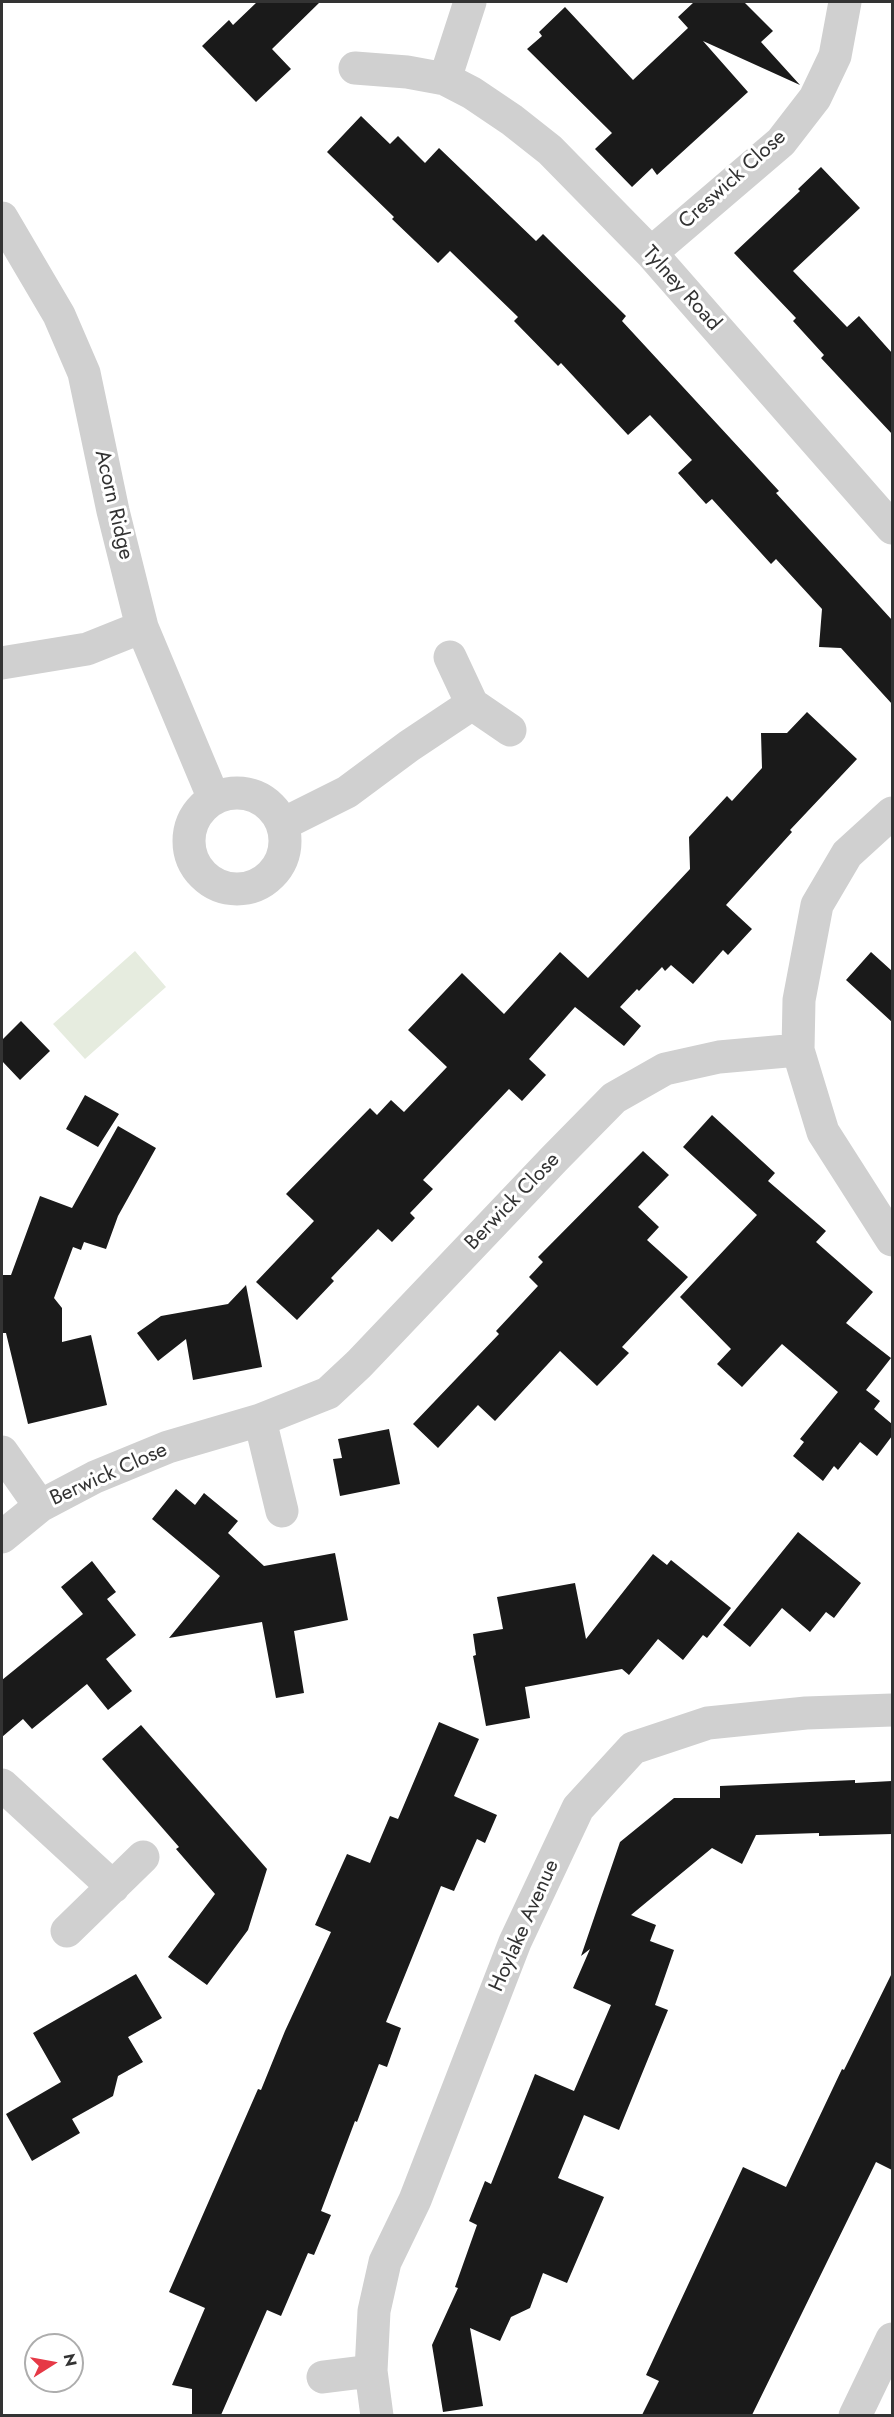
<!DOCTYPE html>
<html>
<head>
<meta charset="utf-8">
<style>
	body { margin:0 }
	#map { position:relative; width:894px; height:2417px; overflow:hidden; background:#fff; font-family:Jost,sans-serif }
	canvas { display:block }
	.frame { position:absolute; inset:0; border:3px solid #333; pointer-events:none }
	.north { position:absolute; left:24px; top:2333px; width:60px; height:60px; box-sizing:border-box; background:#fff; border:2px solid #adadad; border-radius:50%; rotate:79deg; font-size:16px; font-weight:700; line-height:24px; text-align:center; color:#333 }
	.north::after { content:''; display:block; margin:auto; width:21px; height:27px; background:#e63946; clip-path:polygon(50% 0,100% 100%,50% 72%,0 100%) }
</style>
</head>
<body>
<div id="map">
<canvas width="894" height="2417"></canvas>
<div class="frame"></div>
<div class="north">N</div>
</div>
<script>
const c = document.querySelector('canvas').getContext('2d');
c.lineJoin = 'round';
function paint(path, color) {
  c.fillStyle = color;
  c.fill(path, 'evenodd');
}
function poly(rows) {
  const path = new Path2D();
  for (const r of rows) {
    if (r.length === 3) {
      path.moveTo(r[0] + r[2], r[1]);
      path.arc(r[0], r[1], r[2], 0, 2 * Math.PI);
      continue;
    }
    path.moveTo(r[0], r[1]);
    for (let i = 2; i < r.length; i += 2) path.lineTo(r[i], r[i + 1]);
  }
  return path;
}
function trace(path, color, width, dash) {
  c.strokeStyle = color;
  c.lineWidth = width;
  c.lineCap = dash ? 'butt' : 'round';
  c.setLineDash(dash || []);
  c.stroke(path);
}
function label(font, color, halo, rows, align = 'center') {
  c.font = font + ' Jost,sans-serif';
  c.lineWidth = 6;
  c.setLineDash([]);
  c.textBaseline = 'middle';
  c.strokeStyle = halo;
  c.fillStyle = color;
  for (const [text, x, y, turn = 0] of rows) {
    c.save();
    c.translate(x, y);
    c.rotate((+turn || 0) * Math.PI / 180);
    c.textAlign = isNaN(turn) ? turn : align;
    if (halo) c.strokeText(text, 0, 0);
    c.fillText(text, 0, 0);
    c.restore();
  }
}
const green = poly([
	[135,951,166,987,85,1059,53,1024]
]);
const building = poly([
	[257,2,320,2,272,49,291,69,256,102,202,46,229,20,233,25],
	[694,2,744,2,773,31,761,42,800,85,703,41,748,92,657,175,652,168,632,187,595,149,612,133,527,49,542,36,539,32,565,7,633,80,688,28,678,17],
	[361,116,390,144,398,136,425,163,439,148,536,241,543,234,626,316,622,321,779,491,776,493,892,620,892,704,841,648,819,647,822,609,776,559,771,564,712,499,706,504,678,473,692,460,650,415,628,435,561,363,558,366,514,321,518,317,450,251,438,263,392,219,394,217,327,152],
	[821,167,860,208,793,271,847,327,859,316,892,353,892,434,821,358,824,355,793,321,796,318,734,253,800,191,798,189],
	[807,712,857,759,790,830,792,832,726,905,752,929,728,955,723,950,693,984,671,965,665,971,662,967,639,991,637,989,620,1007,641,1026,624,1046,575,1007,529,1059,546,1075,522,1101,509,1089,423,1180,433,1189,410,1213,415,1218,392,1242,378,1229,331,1278,334,1281,297,1320,256,1282,314,1221,286,1194,370,1108,377,1115,391,1100,404,1112,447,1067,408,1030,462,973,504,1014,560,952,588,978,690,869,689,837,727,796,732,801,762,768,761,733,787,733],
	[871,952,892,971,892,1022,846,980],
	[21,1021,50,1051,20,1080,2,1061,2,1040],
	[85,1095,119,1114,98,1147,66,1129],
	[712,1115,775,1173,768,1181,826,1231,816,1242,873,1292,846,1323,891,1358,866,1390,880,1401,874,1409,892,1424,892,1436,877,1456,860,1442,838,1470,834,1466,823,1481,793,1456,804,1442,800,1439,838,1392,782,1344,742,1387,717,1364,731,1349,680,1297,757,1215,683,1147],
	[118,1126,156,1148,118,1216,106,1249,84,1242,81,1250,73,1247,54,1298,62,1308,62,1342,91,1335,107,1405,28,1424,6,1333,2,1333,2,1275,11,1275,40,1196,72,1208],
	[643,1151,669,1175,638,1207,659,1227,647,1240,688,1277,622,1347,629,1353,597,1386,560,1351,495,1421,478,1405,438,1448,413,1424,499,1334,496,1331,538,1286,529,1277,543,1262,538,1257],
	[246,1285,262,1367,193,1380,186,1339,158,1361,137,1333,161,1316,228,1304],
	[389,1429,400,1484,340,1496,333,1459,342,1458,338,1439],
	[176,1489,195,1505,204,1493,238,1521,228,1533,264,1566,335,1553,348,1620,294,1631,304,1693,276,1698,262,1622,169,1638,220,1576,152,1519],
	[798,1532,861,1583,834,1618,826,1612,810,1632,782,1608,750,1647,723,1625],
	[653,1554,667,1565,671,1560,731,1608,707,1638,703,1635,683,1660,658,1639,629,1675,622,1669,525,1687,530,1718,486,1726,473,1656,476,1655,473,1634,503,1629,497,1597,575,1583,586,1639],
	[92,1561,116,1592,107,1599,136,1635,106,1659,132,1691,108,1710,87,1684,32,1729,23,1719,2,1737,2,1680,83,1614,61,1587],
	[439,1722,479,1739,454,1796,497,1815,485,1843,477,1839,454,1891,441,1886,386,2022,401,2028,387,2067,379,2064,357,2122,355,2121,321,2211,331,2215,314,2255,308,2253,281,2316,267,2310,221,2415,192,2415,192,2389,172,2385,205,2308,169,2292,258,2089,261,2090,285,2031,331,1932,315,1925,347,1854,370,1863,390,1816,398,1819],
	[141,1725,267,1869,248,1930,207,1985,168,1957,215,1894,176,1849,179,1847,102,1759],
	[855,1780,855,1783,892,1781,892,1834,819,1836,819,1833,756,1835,742,1864,712,1848,631,1915,656,1925,650,1941,674,1950,655,2005,668,2010,619,2130,584,2115,558,2178,604,2197,567,2283,543,2273,530,2308,511,2317,500,2341,470,2328,483,2406,443,2412,432,2345,458,2288,455,2287,477,2225,469,2221,485,2181,491,2184,535,2074,574,2091,611,2005,573,1988,590,1949,581,1956,620,1842,674,1798,720,1798,720,1786],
	[892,1973,892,2170,876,2162,752,2415,642,2415,659,2381,646,2375,743,2167,786,2187,842,2069,844,2070],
	[136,1974,162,2018,128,2037,143,2062,118,2076,113,2096,72,2119,80,2133,32,2161,6,2114,61,2082,33,2033]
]);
const minor = poly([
	[355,68,407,72,445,79,472,93,512,120,550,150,651,253,892,528],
	[445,79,470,2],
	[2,218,59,315,84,373,113,511,142,627,214,799],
	[651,253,781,142,815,98,835,56,845,2],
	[450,657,472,704,510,730],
	[2,663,87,649,142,627],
	[237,841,48],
	[892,813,847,854,817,905,799,1000,798,1050,823,1132,892,1240],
	[283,824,347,792,409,746,472,704],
	[260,1420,282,1511],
	[2,1452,40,1506],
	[2,1537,40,1506,95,1477,168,1447,260,1420,328,1393,359,1364,554,1159,614,1098,665,1069,719,1057,798,1050],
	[2,1785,113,1887],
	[67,1931,143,1857],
	[323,2377,371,2371],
	[377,2416,371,2371,374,2311,385,2262,415,2200,515,1942,578,1808,633,1748,708,1723,806,1713,892,1710],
	[855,2416,892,2339]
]);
const streetNames = [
	["Creswick Close",733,180,-42],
	["Tylney Road",681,289,48],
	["Acorn Ridge",113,505,77],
	["Berwick Close",513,1202,-46],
	["Berwick Close",109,1475,-24],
	["Hoylake Avenue",525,1926,-66]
];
paint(green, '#e6ecdf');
paint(building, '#1a1a1a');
trace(minor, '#d0d0d0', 33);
label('21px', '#333', '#fff', streetNames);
</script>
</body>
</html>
